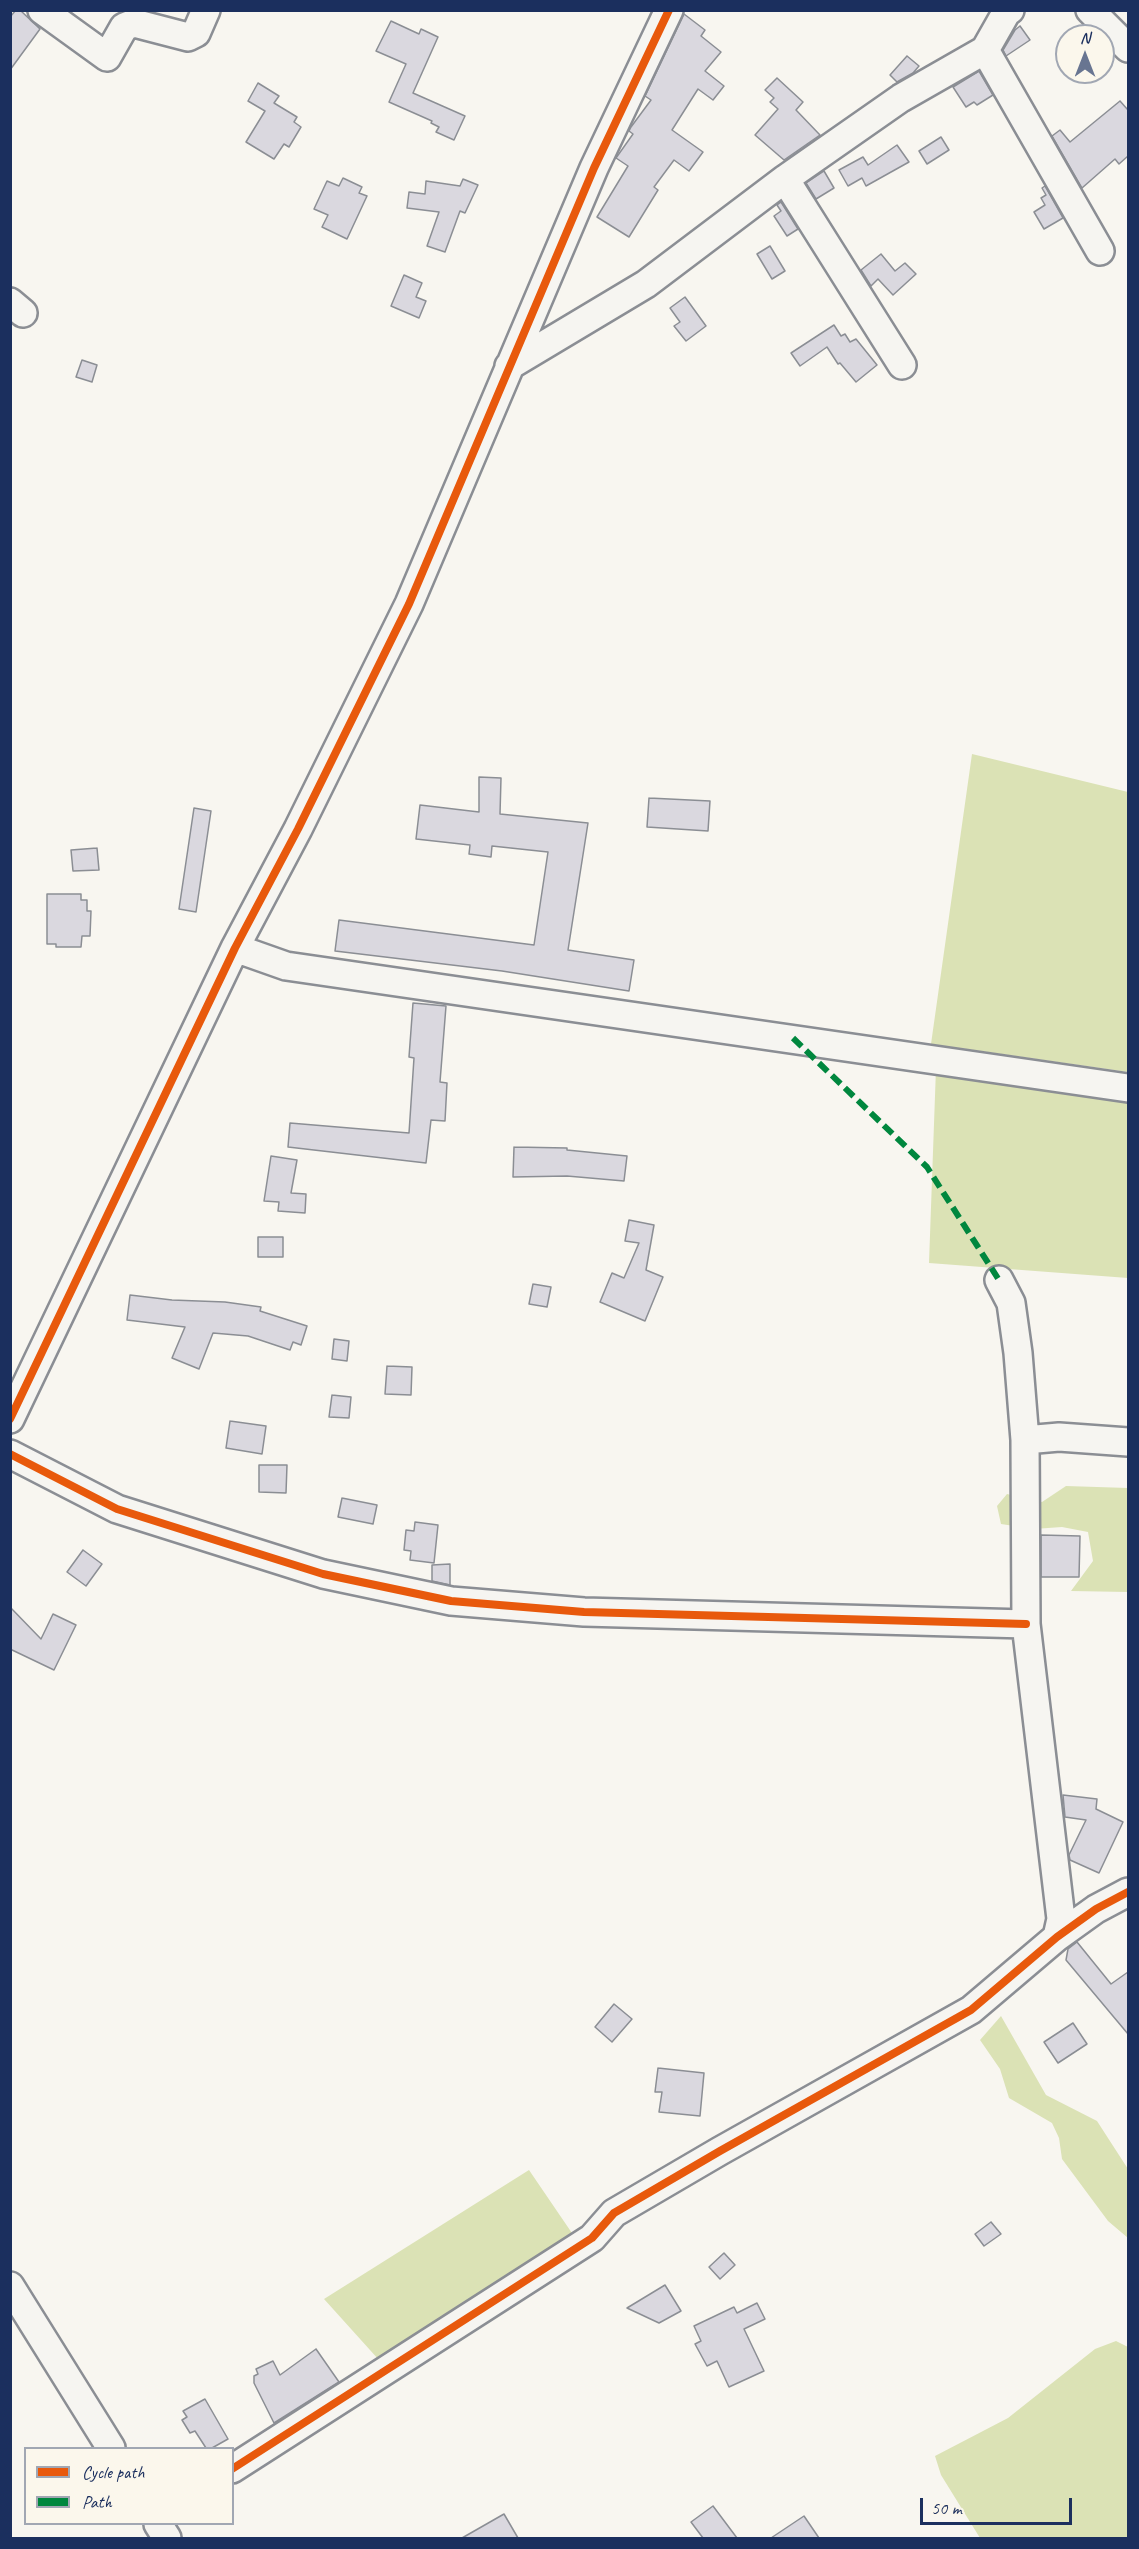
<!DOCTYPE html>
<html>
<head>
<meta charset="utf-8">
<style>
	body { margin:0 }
	#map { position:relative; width:1139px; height:2549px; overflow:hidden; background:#f8f6f0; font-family:Caveat,sans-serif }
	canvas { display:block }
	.frame { position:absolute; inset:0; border:12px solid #1b2f5e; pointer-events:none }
	.legend { position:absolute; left:24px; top:2447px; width:210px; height:78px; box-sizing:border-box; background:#fbf7ec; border:2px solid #a1a7b3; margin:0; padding:8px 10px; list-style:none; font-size:18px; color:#1b2f5e }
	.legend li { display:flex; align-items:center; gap:12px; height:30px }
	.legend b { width:30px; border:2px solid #a1a7b3 }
	.north { position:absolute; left:1055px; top:24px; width:60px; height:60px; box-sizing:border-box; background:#fbf7ec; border:2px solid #a1a7b3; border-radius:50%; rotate:0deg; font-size:16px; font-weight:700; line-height:24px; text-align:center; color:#1b2f5e }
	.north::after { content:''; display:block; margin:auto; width:21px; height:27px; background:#687591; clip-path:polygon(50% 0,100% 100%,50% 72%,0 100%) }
	.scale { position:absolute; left:920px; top:2498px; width:152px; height:27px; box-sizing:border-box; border:3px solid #1b2f5e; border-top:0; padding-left:8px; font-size:18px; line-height:21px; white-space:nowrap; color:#1b2f5e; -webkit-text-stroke:4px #fbf7ec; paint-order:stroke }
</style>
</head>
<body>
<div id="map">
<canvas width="1139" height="2549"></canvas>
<div class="frame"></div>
<ul class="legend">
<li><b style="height:8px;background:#e8590c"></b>Cycle path</li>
<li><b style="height:8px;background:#00873e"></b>Path</li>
</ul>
<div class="north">N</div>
<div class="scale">50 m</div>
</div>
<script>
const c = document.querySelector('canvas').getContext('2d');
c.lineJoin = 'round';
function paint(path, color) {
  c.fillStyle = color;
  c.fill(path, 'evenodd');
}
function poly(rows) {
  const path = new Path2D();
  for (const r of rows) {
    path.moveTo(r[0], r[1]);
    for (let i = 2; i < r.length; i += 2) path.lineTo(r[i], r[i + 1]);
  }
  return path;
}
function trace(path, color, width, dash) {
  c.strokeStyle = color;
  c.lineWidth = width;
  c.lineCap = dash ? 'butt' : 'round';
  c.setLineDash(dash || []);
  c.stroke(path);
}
const green = poly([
	[972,754,1128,792,1128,1072,931,1044],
	[936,1068,1128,1097,1128,1278,929,1263],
	[1066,1486,1128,1488,1128,1592,1071,1591,1093,1561,1088,1532,1062,1527,1034,1529,1001,1524,997,1506,1007,1494,1042,1502],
	[1001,2016,1046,2095,1097,2121,1128,2169,1128,2238,1108,2221,1062,2159,1059,2138,1052,2123,1009,2098,1000,2069,980,2040],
	[529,2170,576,2239,379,2360,324,2299],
	[1116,2341,1128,2347,1128,2538,980,2538,941,2475,935,2456,1008,2418,1095,2349]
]);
const building = poly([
	[16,10,20,10,40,29,10,70,10,17,16,10],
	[684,14,705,30,701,36,721,52,705,71,724,86,713,100,698,89,672,130,703,152,689,171,674,160,654,187,658,190,629,237,597,217,628,166,616,158,633,134,629,131,631,127,651,100,645,96,684,14],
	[391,21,419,34,421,29,438,37,413,93,465,116,454,140,436,132,439,127,431,123,432,121,389,102,406,64,376,51,391,21],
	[1020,26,1030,40,1006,56,1003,50,1015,30,1020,26],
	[907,56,919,66,913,73,897,82,890,75,907,56],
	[979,71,993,95,977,105,974,102,966,107,953,87,979,71],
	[777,78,803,102,796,110,820,135,784,160,755,135,778,109,770,102,774,98,765,90,777,78],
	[258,83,279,96,274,103,297,117,294,122,301,127,289,147,284,144,274,159,246,142,265,111,248,101,258,83],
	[1120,101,1128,110,1128,156,1119,164,1115,159,1082,188,1052,136,1060,130,1070,142,1120,101],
	[941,137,949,150,927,164,919,151,941,137],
	[897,145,909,162,866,186,862,178,848,186,839,170,863,157,868,165,897,145],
	[824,171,834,188,816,199,806,183,824,171],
	[343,178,362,187,359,193,367,196,347,239,322,227,328,215,314,209,327,181,339,186,343,178],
	[463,179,478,185,465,213,460,211,445,252,427,246,439,212,407,208,409,192,425,194,426,181,460,186,463,179],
	[1045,186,1063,218,1044,229,1034,212,1045,205,1041,198,1046,195,1042,188,1045,186],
	[781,202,798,229,787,236,774,216,781,211,777,205,781,202],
	[770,246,785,271,772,279,757,254,770,246],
	[881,254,895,271,905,263,916,274,893,295,878,279,871,286,861,270,881,254],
	[404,275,422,283,416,297,426,301,419,318,391,306,404,275],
	[685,297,706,326,686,341,674,326,680,322,670,308,685,297],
	[834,325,841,336,845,334,850,342,856,339,877,365,856,382,840,363,838,364,827,347,800,366,791,353,834,325],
	[82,360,97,365,92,382,76,377,82,360],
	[479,777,501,778,500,814,588,823,568,950,634,960,629,991,502,971,335,951,339,920,534,945,548,852,492,846,491,857,469,854,470,845,416,839,420,805,479,812,479,777],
	[649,798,710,801,708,831,647,827,649,798],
	[194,808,211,811,196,912,179,909,194,808],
	[97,848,99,870,73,871,71,850,97,848],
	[47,894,81,894,81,900,87,900,87,911,91,911,90,936,82,936,81,947,56,947,56,944,47,944,47,894],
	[413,1003,446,1006,440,1082,447,1083,445,1121,431,1120,426,1163,288,1147,290,1123,409,1133,414,1058,409,1057,413,1003],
	[514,1147,567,1148,567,1150,627,1156,624,1181,567,1176,513,1177,514,1147],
	[271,1156,297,1160,291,1193,306,1194,305,1213,278,1211,279,1202,264,1201,271,1156],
	[629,1220,654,1225,646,1270,663,1277,645,1321,600,1302,612,1273,624,1278,639,1243,625,1241,629,1220],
	[258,1237,283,1237,283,1257,258,1257,258,1237],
	[533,1284,551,1287,547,1307,529,1304,533,1284],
	[130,1295,172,1300,225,1302,261,1307,260,1311,307,1326,301,1345,293,1342,290,1350,248,1336,213,1333,199,1369,172,1358,185,1327,127,1320,130,1295],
	[334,1339,349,1341,347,1361,332,1359,334,1339],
	[387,1366,412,1367,411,1395,385,1394,387,1366],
	[332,1395,351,1397,349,1418,329,1417,332,1395],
	[230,1421,266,1426,262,1454,226,1448,230,1421],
	[259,1465,287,1465,286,1493,259,1492,259,1465],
	[342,1498,377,1505,373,1524,338,1517,342,1498],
	[415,1522,438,1525,434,1563,410,1560,411,1551,404,1550,406,1530,414,1531,415,1522],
	[1041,1535,1080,1536,1079,1577,1041,1577,1041,1535],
	[83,1550,102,1564,86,1586,67,1572,83,1550],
	[450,1564,450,1585,432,1581,432,1565,450,1564],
	[10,1607,41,1639,53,1614,76,1625,54,1670,10,1649,10,1607],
	[1063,1795,1097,1799,1096,1809,1123,1822,1099,1873,1070,1860,1069,1855,1086,1820,1065,1817,1063,1795],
	[1077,1942,1111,1984,1128,1972,1128,2034,1066,1960,1068,1949,1077,1942],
	[614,2004,632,2019,612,2042,595,2027,614,2004],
	[1073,2023,1087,2044,1058,2063,1044,2042,1073,2023],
	[658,2068,704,2073,700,2116,659,2112,662,2092,655,2092,658,2068],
	[991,2222,1001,2234,984,2246,975,2234,991,2222],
	[724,2253,735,2265,720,2279,709,2267,724,2253],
	[665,2285,681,2311,659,2323,627,2308,665,2285],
	[757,2303,765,2319,744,2329,764,2371,729,2387,717,2361,707,2366,695,2344,701,2341,694,2326,734,2307,737,2313,757,2303],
	[316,2349,339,2382,274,2423,254,2383,254,2376,258,2374,256,2369,273,2361,280,2375,316,2349],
	[205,2399,228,2439,212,2448,206,2448,195,2431,190,2433,182,2420,187,2417,183,2411,205,2399],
	[713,2506,737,2538,703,2538,691,2522,713,2506],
	[504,2514,518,2538,462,2538,504,2514],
	[804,2516,819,2538,771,2538,804,2516]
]);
const minor = poly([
	[42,10,107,57,124,27,134,23,188,37,196,33,206,10],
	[1090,10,1128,48],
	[985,50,1100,251],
	[785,179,902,365],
	[10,302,23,313],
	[509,366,646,284,785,179,901,98,985,50,1006,13,1010,10],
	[235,948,286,966,1128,1088],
	[999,1280,1011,1303,1018,1353,1025,1440,1026,1624,1061,1919,1057,1937],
	[10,1419,235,948,298,829,409,604,594,168,669,10],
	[1025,1440,1059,1437,1128,1442],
	[10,1454,117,1509,323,1574,451,1601,584,1612,1026,1624],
	[10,2286,111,2448],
	[232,2469,592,2238,614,2213,720,2151,971,2010,1057,1937,1096,1909,1128,1892],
	[158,2524,167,2538]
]);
const quiet = poly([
	[793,1038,927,1167,999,1280]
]);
const cycleway = poly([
	[10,1419,235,948,298,829,409,604,594,168,669,10],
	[10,1454,117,1509,323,1574,451,1601,584,1612,1026,1624],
	[232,2469,592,2238,614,2213,720,2151,971,2010,1057,1937,1096,1909,1128,1892]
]);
paint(green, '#dbe2b5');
paint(building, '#dad8df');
trace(building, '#8b8e94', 1.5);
trace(minor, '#8b8e94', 32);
trace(minor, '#f6f5f1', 27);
trace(quiet, '#00873e', 6, [12, 6]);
trace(cycleway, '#e8590c', 8);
</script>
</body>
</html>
